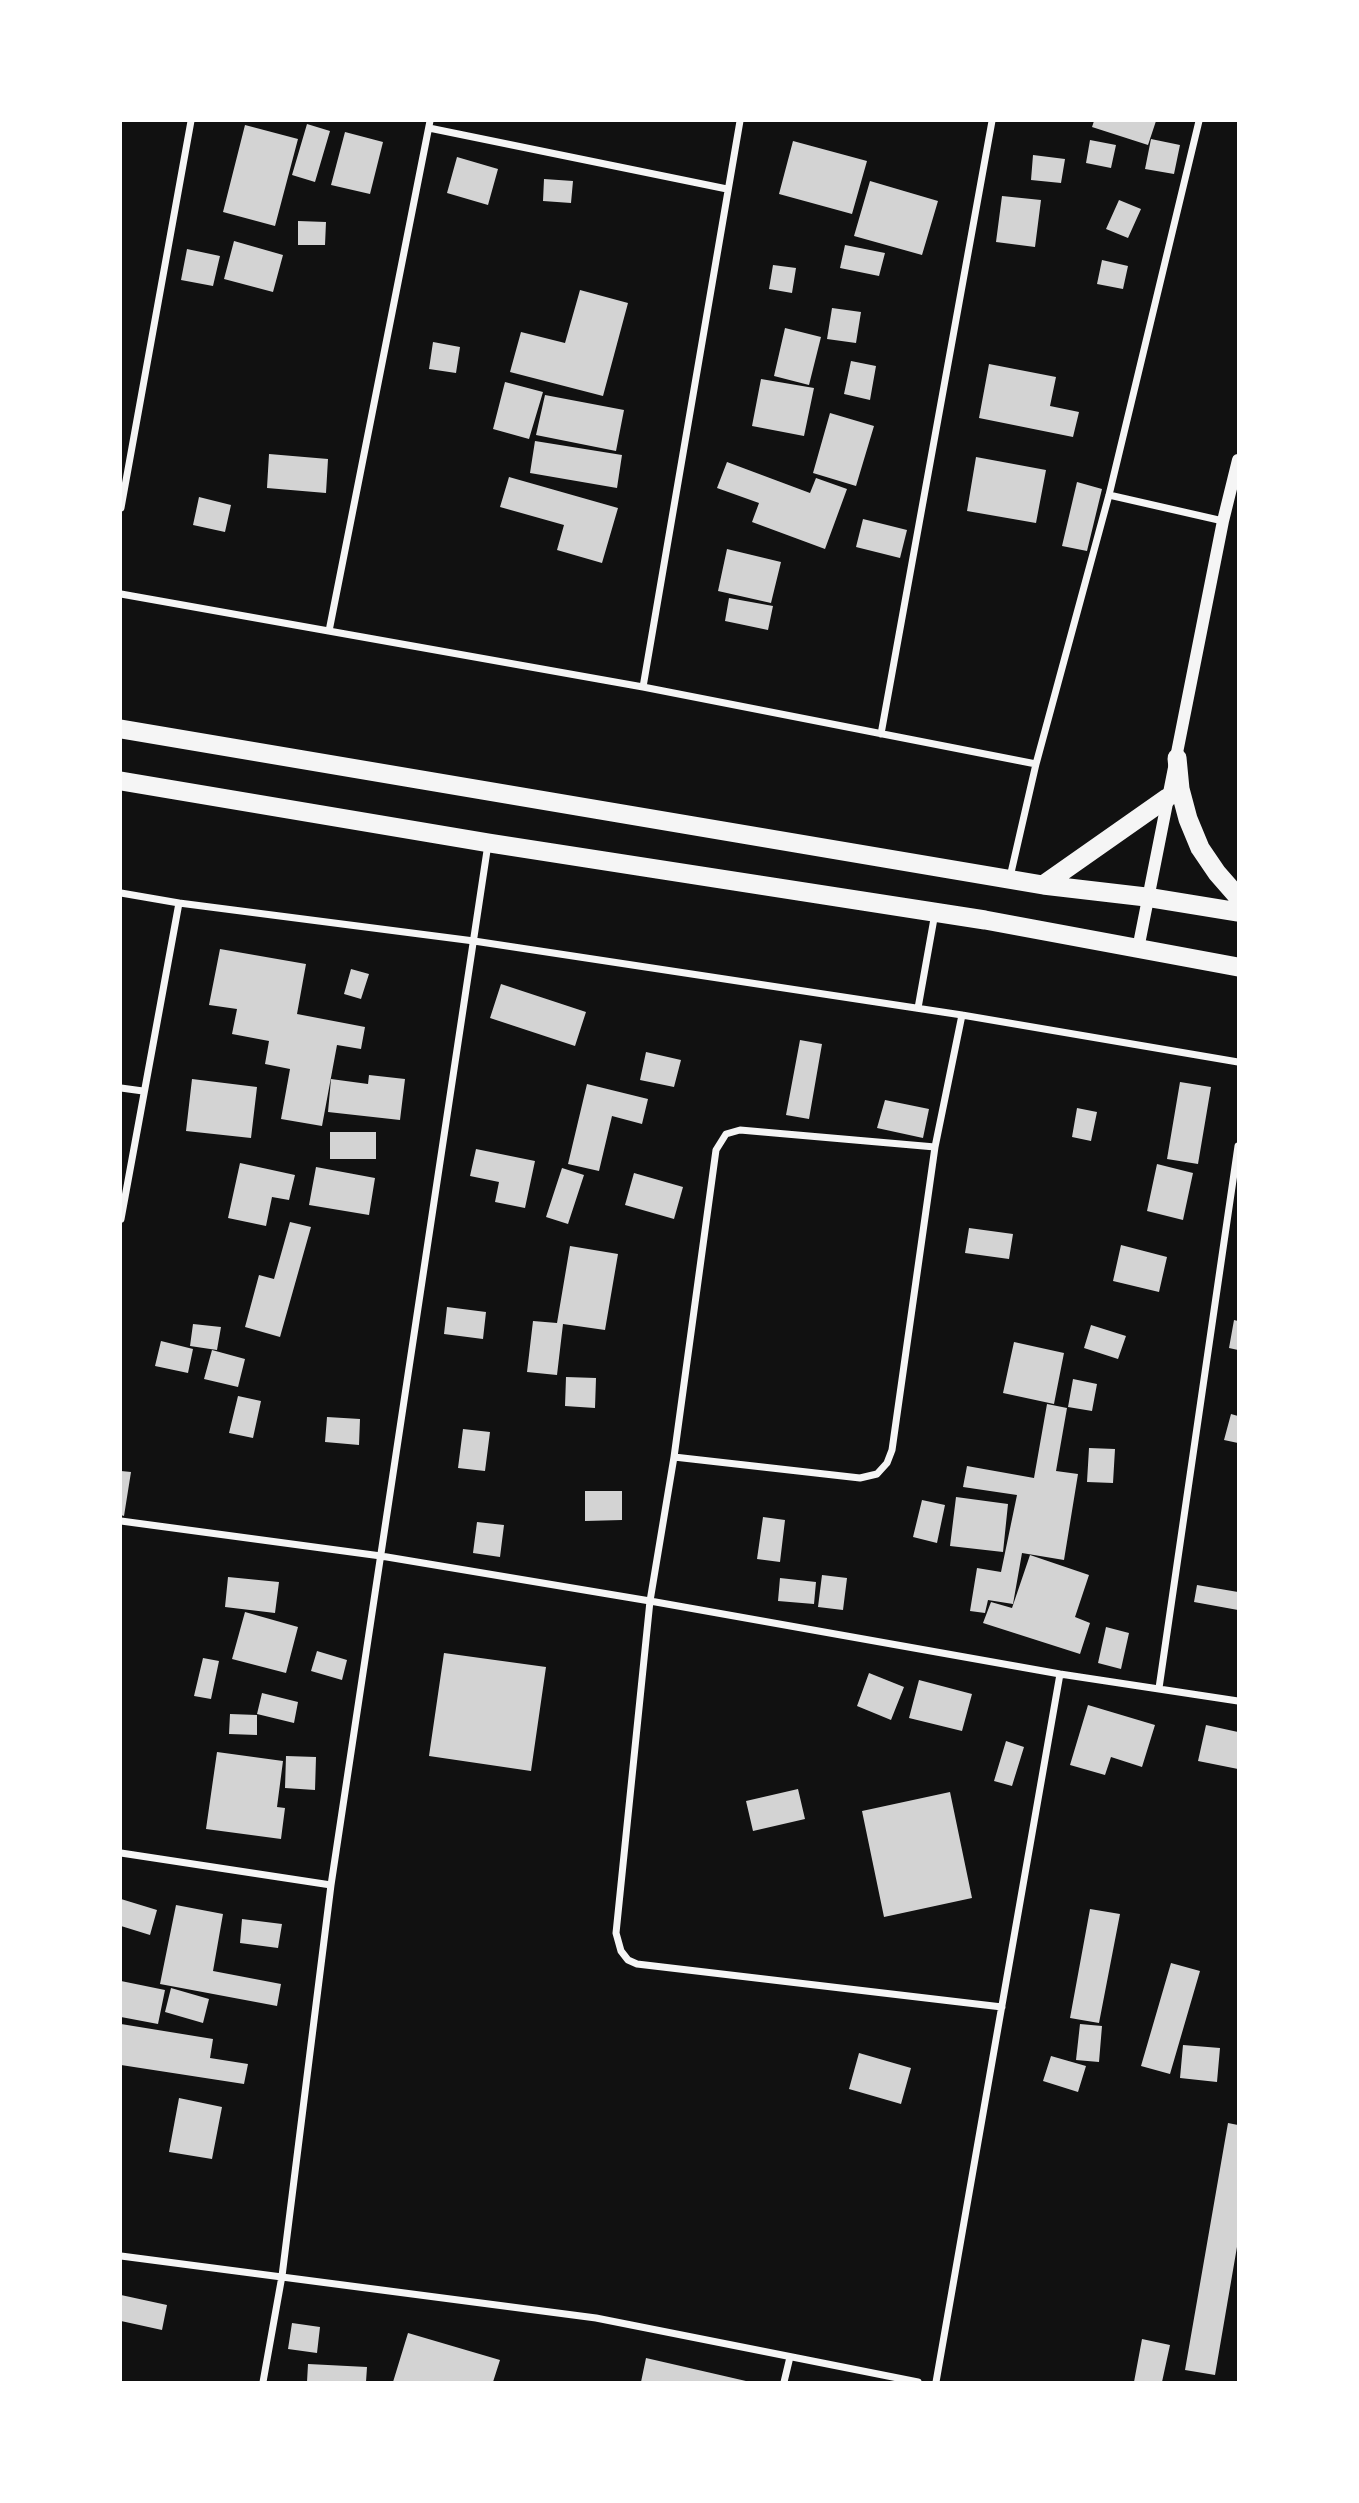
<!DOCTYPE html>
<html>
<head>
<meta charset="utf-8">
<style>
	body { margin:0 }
	#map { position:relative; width:1359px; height:2503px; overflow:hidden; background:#111; font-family:Lato,sans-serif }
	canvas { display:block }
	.frame { position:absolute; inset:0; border:122px solid #fff; pointer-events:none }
</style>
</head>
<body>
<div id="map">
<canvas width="1359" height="2503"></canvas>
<div class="frame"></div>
</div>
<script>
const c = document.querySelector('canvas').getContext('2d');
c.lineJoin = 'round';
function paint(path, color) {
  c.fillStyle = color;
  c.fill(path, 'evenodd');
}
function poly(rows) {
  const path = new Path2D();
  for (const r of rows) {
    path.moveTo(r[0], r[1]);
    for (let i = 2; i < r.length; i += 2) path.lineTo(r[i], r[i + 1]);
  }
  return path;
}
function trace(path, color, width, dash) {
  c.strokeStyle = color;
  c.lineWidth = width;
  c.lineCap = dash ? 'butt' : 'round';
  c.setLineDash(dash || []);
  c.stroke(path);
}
const building = poly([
	[1094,121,1156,121,1148,145,1092,127],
	[307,124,330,131,315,182,292,175],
	[245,125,298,139,275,226,223,212],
	[345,132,383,142,370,194,331,185],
	[1151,139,1180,145,1174,174,1145,169],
	[1090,140,1116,145,1111,168,1086,163],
	[793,141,867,161,852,214,779,194],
	[1033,155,1065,159,1061,183,1031,180],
	[457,157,498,169,488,205,447,193],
	[544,179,573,181,571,203,543,201],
	[870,181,938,201,922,255,854,236],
	[1002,196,1041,200,1035,247,996,242],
	[1119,200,1141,209,1128,238,1106,229],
	[298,221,326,222,325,245,298,245],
	[234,241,283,255,273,292,224,279],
	[845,245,885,253,879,276,840,268],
	[187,249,220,256,213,286,181,280],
	[1102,260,1128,266,1123,289,1097,284],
	[773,265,796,268,792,293,769,289],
	[580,290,628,303,603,396,510,372,521,332,565,343],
	[832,308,861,312,856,343,827,339],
	[785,328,821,337,809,385,774,376],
	[433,342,460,347,456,373,429,369],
	[851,361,876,366,870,400,844,394],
	[989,364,1056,377,1050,406,1079,412,1073,437,979,418],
	[761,379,814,388,804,436,752,426],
	[505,382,543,392,529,439,493,429],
	[545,395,624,410,616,451,536,435],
	[830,413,874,426,856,486,813,473],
	[535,441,622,455,617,488,530,473],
	[269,454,328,459,326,493,267,488],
	[976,457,1046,470,1036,523,967,511],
	[727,462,810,493,816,478,847,489,825,549,752,522,759,503,717,488],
	[509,477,618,508,602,563,557,550,564,525,500,507],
	[1077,482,1102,489,1087,551,1062,546],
	[199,497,231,505,225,532,193,525],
	[863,519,907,530,900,558,856,547],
	[727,549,781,562,771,603,718,591],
	[729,598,773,606,768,630,725,621],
	[220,949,306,964,297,1014,365,1027,361,1049,337,1045,322,1126,281,1119,290,1069,265,1064,269,1041,232,1034,237,1009,209,1005],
	[351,969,369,974,361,999,344,994],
	[501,984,586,1012,575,1046,490,1018],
	[800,1040,822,1044,809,1119,786,1115],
	[646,1052,681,1060,674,1087,640,1080],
	[369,1075,405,1079,400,1120,328,1112,331,1079,368,1084],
	[192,1079,257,1087,251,1138,186,1131],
	[1180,1082,1211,1087,1198,1164,1167,1159],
	[587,1084,648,1099,642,1124,612,1116,599,1171,568,1164],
	[885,1100,929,1109,923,1138,877,1128],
	[1077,1108,1097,1112,1091,1141,1072,1137],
	[330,1132,376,1132,376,1159,330,1159],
	[476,1149,535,1161,525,1208,495,1202,499,1182,470,1176],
	[240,1163,295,1175,289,1200,272,1197,266,1226,228,1218],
	[1157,1164,1193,1173,1183,1220,1147,1211],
	[316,1167,375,1178,369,1215,309,1205],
	[562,1168,584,1175,568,1224,546,1217],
	[634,1173,683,1187,674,1219,625,1205],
	[290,1222,311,1227,280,1337,245,1327,259,1275,274,1279],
	[969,1228,1013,1234,1009,1259,965,1253],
	[1121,1245,1167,1257,1159,1292,1113,1281],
	[570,1246,618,1254,605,1330,563,1324,557,1375,527,1372,533,1321,557,1323],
	[447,1307,486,1312,483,1339,444,1334],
	[1234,1320,1238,1321,1238,1350,1229,1348],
	[193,1324,221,1327,217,1350,190,1346],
	[1091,1325,1126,1336,1118,1359,1084,1348],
	[161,1341,193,1349,188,1373,155,1366],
	[1014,1342,1064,1353,1054,1404,1003,1393],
	[212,1350,245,1359,238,1387,204,1379],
	[566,1377,596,1378,595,1408,565,1406],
	[1073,1379,1097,1384,1092,1411,1068,1407],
	[238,1396,261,1401,253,1438,229,1433],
	[1047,1404,1067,1408,1056,1471,1078,1474,1064,1560,1022,1553,1013,1604,988,1600,985,1613,970,1611,977,1568,1001,1572,1017,1495,963,1487,967,1466,1034,1478],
	[1231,1414,1238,1416,1238,1443,1224,1440],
	[327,1417,360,1419,359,1445,325,1442],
	[463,1429,490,1432,485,1471,458,1468],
	[1089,1448,1115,1449,1113,1483,1087,1482],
	[121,1471,131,1472,124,1516,121,1515],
	[585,1491,622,1491,622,1520,585,1521],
	[956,1497,1008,1504,1003,1552,950,1546],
	[922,1500,945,1505,937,1543,913,1537],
	[763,1517,785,1520,780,1562,757,1559],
	[477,1522,504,1525,500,1557,473,1553],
	[1030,1555,1089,1575,1075,1617,1090,1623,1080,1654,983,1623,991,1602,1012,1608],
	[822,1575,847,1578,843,1610,818,1607],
	[228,1577,279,1582,275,1613,225,1607],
	[780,1578,816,1582,814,1604,778,1601],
	[1197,1585,1238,1592,1238,1610,1194,1602],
	[245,1612,298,1627,286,1673,232,1659],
	[1106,1627,1129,1633,1121,1669,1098,1663],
	[317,1651,347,1660,342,1680,311,1671],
	[444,1653,546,1667,531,1771,429,1756],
	[203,1658,219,1661,211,1699,194,1696],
	[869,1673,904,1687,891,1720,857,1706],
	[919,1680,972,1694,962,1731,909,1718],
	[262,1693,298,1702,294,1723,257,1714],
	[1088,1705,1155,1725,1142,1767,1111,1757,1105,1775,1070,1765],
	[230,1714,257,1715,257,1735,229,1734],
	[1206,1725,1238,1732,1238,1769,1198,1761],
	[1006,1741,1024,1747,1012,1786,994,1781],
	[217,1752,283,1761,277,1807,285,1808,281,1839,206,1829],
	[286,1756,316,1757,315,1790,285,1788],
	[798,1789,805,1819,753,1831,746,1801],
	[950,1792,972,1898,884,1917,862,1811],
	[121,1899,157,1910,150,1935,121,1926],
	[176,1905,223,1914,213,1971,281,1984,277,2006,160,1984],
	[1090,1909,1120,1914,1099,2023,1070,2018],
	[242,1919,282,1924,278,1948,240,1943],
	[1171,1963,1200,1971,1170,2074,1141,2066],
	[121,1981,165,1990,158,2024,121,2017],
	[171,1988,209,1999,203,2023,165,2012],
	[121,2024,213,2039,210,2058,248,2064,244,2084,121,2065],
	[1080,2024,1102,2026,1099,2062,1076,2060],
	[1183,2045,1220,2048,1217,2082,1180,2078],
	[859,2053,911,2068,901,2104,849,2089],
	[1051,2056,1086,2066,1078,2092,1043,2081],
	[179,2098,222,2107,212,2159,169,2152],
	[1228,2123,1238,2125,1238,2241,1215,2375,1185,2370],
	[121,2295,167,2305,162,2330,121,2321],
	[292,2323,320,2327,317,2353,288,2349],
	[408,2333,500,2360,493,2382,393,2382],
	[1142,2339,1170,2345,1162,2382,1134,2382],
	[646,2358,746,2381,746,2382,641,2382],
	[308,2364,367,2367,366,2382,307,2382]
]);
const minor = poly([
	[429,128,727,189],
	[1109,495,1223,521],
	[121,508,191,121],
	[121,594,643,687,1036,764],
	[329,631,430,121],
	[643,687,740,121],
	[881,734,992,121],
	[1010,877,1036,764,1109,495,1199,121],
	[121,893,179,903,474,941,962,1015,1238,1062],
	[918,1008,935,913],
	[121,1088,143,1091],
	[935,1147,740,1130,726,1134,716,1150,674,1457,650,1601,616,1933,621,1951,628,1960,637,1964,1002,2007],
	[121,1219,179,903],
	[674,1457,860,1478,877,1474,887,1463,892,1450,935,1147,962,1015],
	[121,1521,381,1556,650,1601,1060,1674,1238,1701],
	[1159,1688,1238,1146],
	[121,1853,331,1885],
	[121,2256,596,2318,918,2382],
	[263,2382,282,2276,331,1885,488,844],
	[784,2382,790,2357],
	[936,2382,1060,1674]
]);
const tertiary = poly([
	[1138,949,1223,521,1238,460]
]);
const trunk = poly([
	[121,729,1043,885,1146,897,1238,912],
	[1177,758,1180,789,1188,819,1200,848,1217,873,1238,897],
	[121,781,489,843,985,920,1238,967],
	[1043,885,1167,798]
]);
paint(building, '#d3d3d3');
trace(minor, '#f5f5f5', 7);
trace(tertiary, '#f5f5f5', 12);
trace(trunk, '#f5f5f5', 19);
</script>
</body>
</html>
